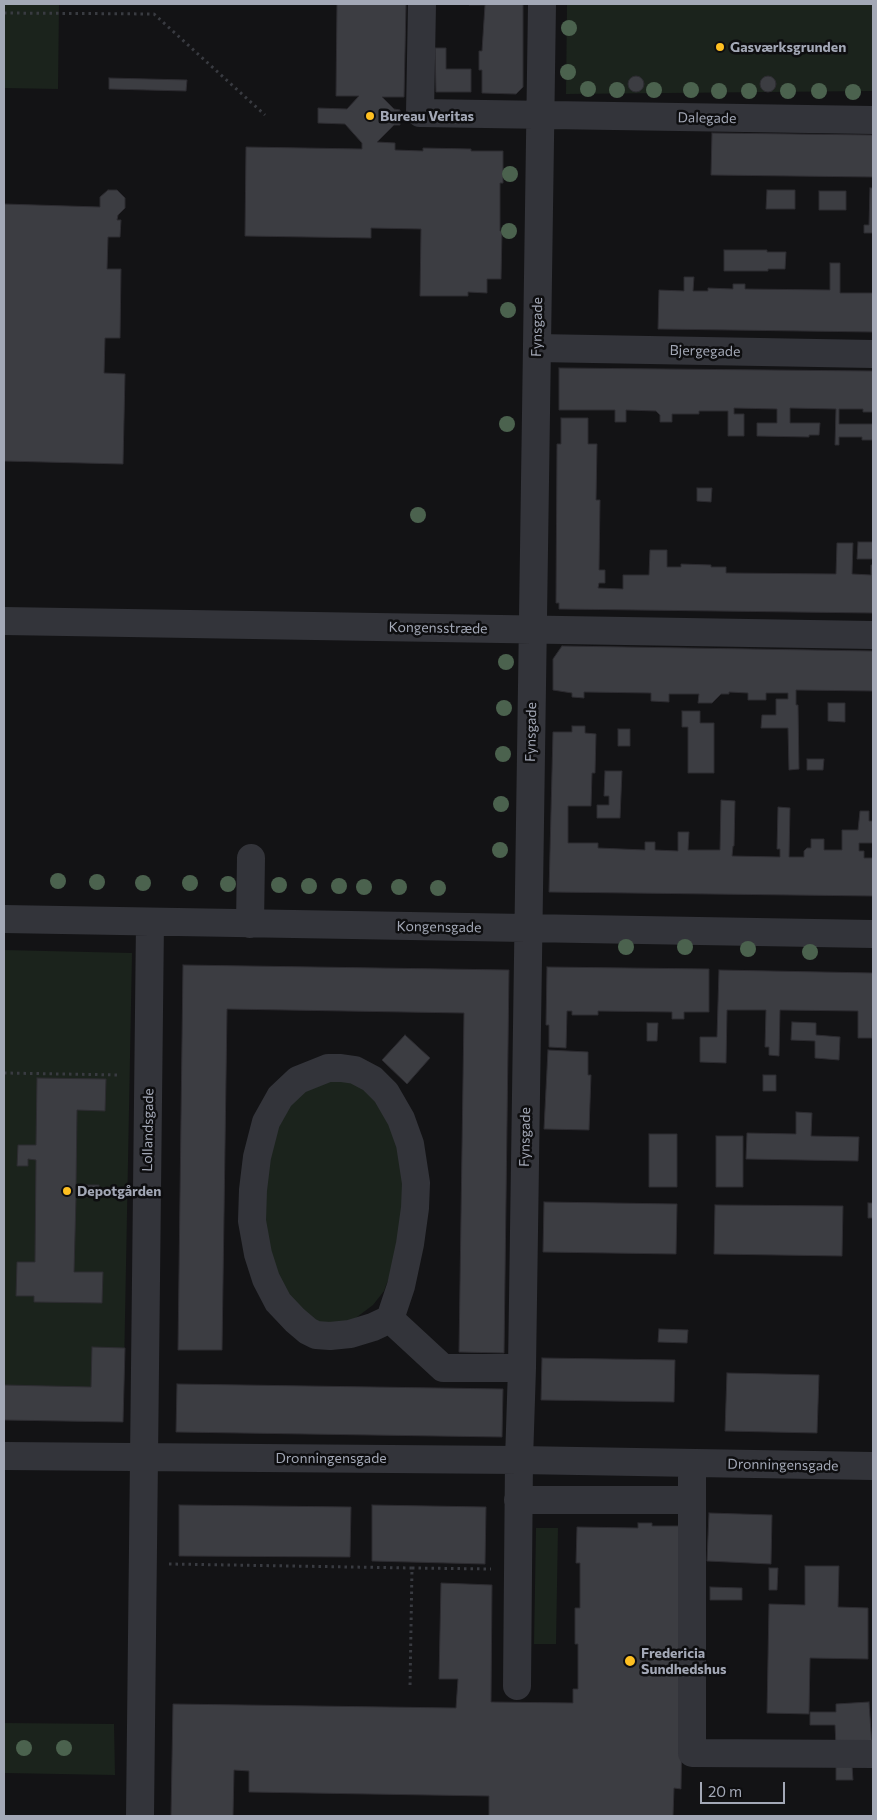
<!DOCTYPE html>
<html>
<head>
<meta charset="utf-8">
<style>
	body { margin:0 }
	#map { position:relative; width:877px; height:1820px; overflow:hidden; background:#131315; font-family:Commissioner,sans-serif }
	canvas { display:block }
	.frame { position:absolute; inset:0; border:5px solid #a3a8b6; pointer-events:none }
	.scale { position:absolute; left:700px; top:1782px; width:85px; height:22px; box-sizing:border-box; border:2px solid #a3a8b6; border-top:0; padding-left:6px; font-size:15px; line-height:18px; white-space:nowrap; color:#a3a8b6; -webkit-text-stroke:4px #0e0e10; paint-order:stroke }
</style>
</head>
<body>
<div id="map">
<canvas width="877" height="1820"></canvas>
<div class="frame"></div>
<div class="scale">20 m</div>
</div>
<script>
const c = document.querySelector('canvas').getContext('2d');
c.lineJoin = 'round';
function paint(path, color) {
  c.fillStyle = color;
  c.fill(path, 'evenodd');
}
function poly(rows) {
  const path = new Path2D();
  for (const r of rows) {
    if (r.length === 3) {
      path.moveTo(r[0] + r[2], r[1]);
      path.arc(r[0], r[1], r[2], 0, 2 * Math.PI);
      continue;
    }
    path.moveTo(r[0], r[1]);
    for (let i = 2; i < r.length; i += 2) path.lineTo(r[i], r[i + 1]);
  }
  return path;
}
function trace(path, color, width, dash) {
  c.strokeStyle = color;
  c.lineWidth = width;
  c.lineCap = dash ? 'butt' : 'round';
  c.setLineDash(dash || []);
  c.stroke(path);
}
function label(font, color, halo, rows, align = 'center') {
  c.font = font + ' Commissioner,sans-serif';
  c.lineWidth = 5;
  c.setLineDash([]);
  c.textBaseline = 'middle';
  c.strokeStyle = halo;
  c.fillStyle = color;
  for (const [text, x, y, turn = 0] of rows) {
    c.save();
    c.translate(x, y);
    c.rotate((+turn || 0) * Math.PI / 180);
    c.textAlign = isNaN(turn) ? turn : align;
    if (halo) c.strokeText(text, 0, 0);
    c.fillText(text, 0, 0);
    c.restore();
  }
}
const green = poly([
	[4,4,59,4,58,89,4,88],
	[567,4,873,4,873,91,566,94],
	[4,950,132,953,123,1422,4,1420],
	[345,1076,374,1092,402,1153,404,1221,390,1275,384,1291,373,1305,353,1320,326,1325,294,1310,262,1245,265,1153,298,1091],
	[536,1528,558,1528,556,1644,534,1644],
	[4,1723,114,1724,115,1775,4,1773]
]);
const building = poly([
	[337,4,406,4,404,97,382,97,394,109,400,110,400,125,394,125,377,142,395,143,395,150,423,151,423,148,471,149,471,151,503,151,503,183,500,183,500,231,502,231,501,279,487,279,487,293,468,292,468,296,420,296,421,229,371,228,371,238,245,236,246,147,362,149,362,143,345,124,318,123,318,108,347,109,359,96,336,96,337,4],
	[469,4,523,4,523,87,516,94,482,93,482,70,479,70,479,51,482,51,485,5,469,5,469,4],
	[435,48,446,48,446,69,471,69,471,92,436,92,435,48],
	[768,84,8],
	[636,84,8],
	[109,78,187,80,186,91,109,89,109,78],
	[712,133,873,135,873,177,711,175,712,133],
	[870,188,873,188,873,233,864,233,864,225,869,225,870,188],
	[108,190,117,190,125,198,125,208,118,215,117,220,121,220,120,237,108,237,107,269,121,269,120,338,105,338,104,373,125,374,123,464,4,461,4,204,100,207,100,197,108,190],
	[767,190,795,190,795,209,766,209,767,190],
	[819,191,846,191,846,210,819,210,819,191],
	[724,250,767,250,767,252,786,252,785,269,768,269,768,271,724,271,724,250],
	[830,263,840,263,840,293,873,293,873,332,658,329,659,290,684,291,684,277,694,277,693,291,708,291,708,288,733,289,733,284,745,284,745,289,830,290,830,263],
	[559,368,873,371,873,412,863,412,863,409,839,409,839,424,873,424,873,440,862,440,862,437,839,437,839,445,835,445,836,409,790,408,790,423,820,423,819,435,809,435,809,437,757,436,757,423,777,423,777,409,734,408,734,414,744,414,744,436,728,436,728,411,699,411,699,414,672,414,672,422,660,422,660,415,656,411,626,410,626,422,615,422,615,410,559,410,559,368],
	[561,418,588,418,588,444,597,444,596,500,600,500,599,570,605,570,605,583,599,583,598,588,623,589,623,575,649,575,650,550,667,550,667,567,681,567,681,564,711,565,711,567,726,567,726,573,836,574,837,543,853,543,852,574,871,575,871,565,873,565,873,613,559,609,559,603,556,603,557,444,561,444,561,418],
	[697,488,712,488,711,502,697,501,697,488],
	[858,542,873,542,873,559,857,559,858,542],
	[562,646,873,651,873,691,796,690,796,705,798,705,799,769,789,770,788,728,761,728,762,715,776,715,776,699,788,699,788,693,766,693,766,700,748,700,748,693,729,692,729,694,721,694,712,703,698,703,699,694,669,694,669,702,651,701,651,693,584,692,584,698,572,697,572,693,553,690,553,659,562,646],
	[828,703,845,703,845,722,828,721,828,703],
	[682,711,700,711,700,723,714,723,714,773,688,773,688,727,682,727,682,711],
	[572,726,585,726,585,733,596,734,595,773,592,773,591,806,568,806,568,843,598,843,598,848,645,850,645,842,655,842,655,850,678,851,678,832,689,832,688,850,720,850,721,800,735,801,734,846,733,846,732,856,780,857,780,849,777,849,778,807,790,808,789,857,804,857,804,851,807,848,811,848,811,839,824,839,824,850,842,850,842,830,858,830,860,811,869,811,869,821,873,821,873,843,859,843,859,851,864,851,864,858,873,858,873,896,549,892,553,732,572,732,572,726],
	[618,729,630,729,630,746,618,746,618,729],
	[807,759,824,759,823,770,807,770,807,759],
	[605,771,622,771,620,818,597,818,597,805,609,805,609,796,604,796,605,771],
	[183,965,509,970,504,1353,459,1352,464,1013,227,1009,222,1350,178,1350,183,965],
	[547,967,709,969,709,1012,684,1012,684,1019,672,1019,672,1012,598,1011,598,1015,572,1015,572,1011,567,1011,566,1048,549,1047,549,1025,546,1025,547,967],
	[719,970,873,973,872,1038,858,1038,858,1011,780,1010,779,1056,769,1055,769,1047,765,1047,766,1010,727,1010,726,1063,700,1062,700,1037,717,1037,719,970],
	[792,1022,816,1023,816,1035,840,1037,839,1060,815,1058,815,1041,791,1040,792,1022],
	[647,1023,658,1023,657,1041,647,1041,647,1023],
	[405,1035,430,1058,407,1084,382,1060,405,1035],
	[548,1050,588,1052,588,1075,591,1075,589,1130,544,1129,548,1050],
	[763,1075,776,1075,776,1091,763,1091,763,1075],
	[37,1078,106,1079,105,1111,77,1110,76,1185,99,1185,99,1197,76,1197,74,1272,103,1272,102,1303,34,1302,34,1296,16,1296,17,1262,35,1262,36,1160,28,1159,28,1166,17,1166,18,1145,36,1145,37,1078],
	[796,1112,812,1113,811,1136,859,1137,858,1161,746,1159,747,1133,796,1134,796,1112],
	[649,1134,677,1134,677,1187,649,1187,649,1134],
	[716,1136,743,1136,743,1187,716,1187,716,1136],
	[544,1202,677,1204,676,1254,543,1252,544,1202],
	[868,1203,873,1203,873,1218,868,1218,868,1203],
	[715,1205,843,1206,842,1256,714,1254,715,1205],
	[659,1329,688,1330,687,1343,658,1342,659,1329],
	[92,1347,125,1348,123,1422,4,1420,4,1385,91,1387,92,1347],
	[542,1358,675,1360,674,1402,541,1400,542,1358],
	[727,1373,819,1375,817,1433,725,1431,727,1373],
	[177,1384,503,1389,502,1437,176,1432,177,1384],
	[179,1505,351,1507,350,1557,179,1556,179,1505],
	[372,1505,486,1507,485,1564,372,1561,372,1505],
	[709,1513,772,1515,771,1564,707,1561,709,1513],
	[638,1523,652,1523,652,1526,685,1526,681,1789,674,1788,673,1816,489,1816,489,1796,249,1792,249,1771,234,1770,233,1816,171,1816,173,1704,456,1708,458,1679,439,1679,441,1583,492,1585,491,1702,573,1703,573,1689,578,1689,578,1644,575,1644,575,1608,580,1608,580,1563,576,1563,577,1527,638,1528,638,1523],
	[805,1566,839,1566,838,1607,868,1608,868,1659,810,1658,809,1714,767,1713,769,1604,805,1605,805,1566],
	[769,1568,778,1568,777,1590,769,1590,769,1568],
	[710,1587,742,1588,742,1600,710,1600,710,1587],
	[869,1702,872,1747,836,1747,835,1725,810,1725,810,1712,836,1712,836,1704,869,1702],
	[836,1766,852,1766,853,1780,836,1780,836,1766]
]);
const path = poly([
	[4,13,154,14,265,115],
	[4,1073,120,1075],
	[169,1564,412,1568,410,1687],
	[412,1568,491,1569]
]);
const minor = poly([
	[422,4,420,113,873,120],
	[537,348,873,354],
	[4,621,873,635],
	[4,919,873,934],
	[250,924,251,858],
	[328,1068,341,1068,355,1070,372,1079,386,1093,401,1119,410,1144,416,1183,415,1208,410,1244,401,1286,390,1319,373,1327,350,1334,330,1336,316,1335,308,1331,295,1320,278,1302,266,1279,258,1254,252,1221,253,1190,257,1157,266,1122,280,1097,298,1080,328,1068],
	[390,1319,443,1368,522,1368],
	[4,1456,519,1460,873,1466],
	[692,1463,692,1753,873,1754],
	[518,1500,692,1500],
	[517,1686,519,1460,522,1368,542,4],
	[140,1816,150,922]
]);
const trees = [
	[569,28],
	[568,72],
	[588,89],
	[617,90],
	[654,90],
	[691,90],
	[719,91],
	[749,91],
	[788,91],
	[819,91],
	[853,92],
	[510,174],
	[509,231],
	[508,310],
	[507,424],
	[418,515],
	[506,662],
	[504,708],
	[503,754],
	[501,804],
	[500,850],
	[58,881],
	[97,882],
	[143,883],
	[190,883],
	[228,884],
	[279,885],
	[309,886],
	[339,886],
	[364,887],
	[399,887],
	[438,888],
	[626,947],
	[685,947],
	[748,949],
	[810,952],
	[24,1748],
	[64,1748]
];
const markers = [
	[720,47,5,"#ffc021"],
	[370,116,5,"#ffc021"],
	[67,1191,5,"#ffc021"],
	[630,1661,6,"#ffc021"]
];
const poiNames = [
	["Gasværksgrunden",730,47],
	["Bureau Veritas",380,116],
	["Depotgården",77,1191],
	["Fredericia",641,1653],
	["Sundhedshus",641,1669]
];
const streetNames = [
	["Dalegade",707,118,1],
	["Fynsgade",537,327,-89],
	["Bjergegade",705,351,1],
	["Kongensstræde",438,628,1],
	["Fynsgade",531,732,-89],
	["Kongensgade",439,927,1],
	["Lollandsgade",148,1130,-89],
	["Fynsgade",525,1137,-89],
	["Dronningensgade",331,1458],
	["Dronningensgade",783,1465,1]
];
paint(green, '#1b231c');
paint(building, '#3c3d42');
trace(building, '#2d2c31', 1);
trace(path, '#393b41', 3, [2.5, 4]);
trace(minor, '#33343a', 28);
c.fillStyle = '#4b624e';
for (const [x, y] of trees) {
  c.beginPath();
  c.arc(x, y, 8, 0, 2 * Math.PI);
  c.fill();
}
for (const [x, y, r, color] of markers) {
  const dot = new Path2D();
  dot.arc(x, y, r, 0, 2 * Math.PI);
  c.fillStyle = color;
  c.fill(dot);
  trace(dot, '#0e0e10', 2);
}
label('bold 14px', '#a3a8b6', '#0e0e10', poiNames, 'left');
label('14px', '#a3a8b6', '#0e0e10', streetNames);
</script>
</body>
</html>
